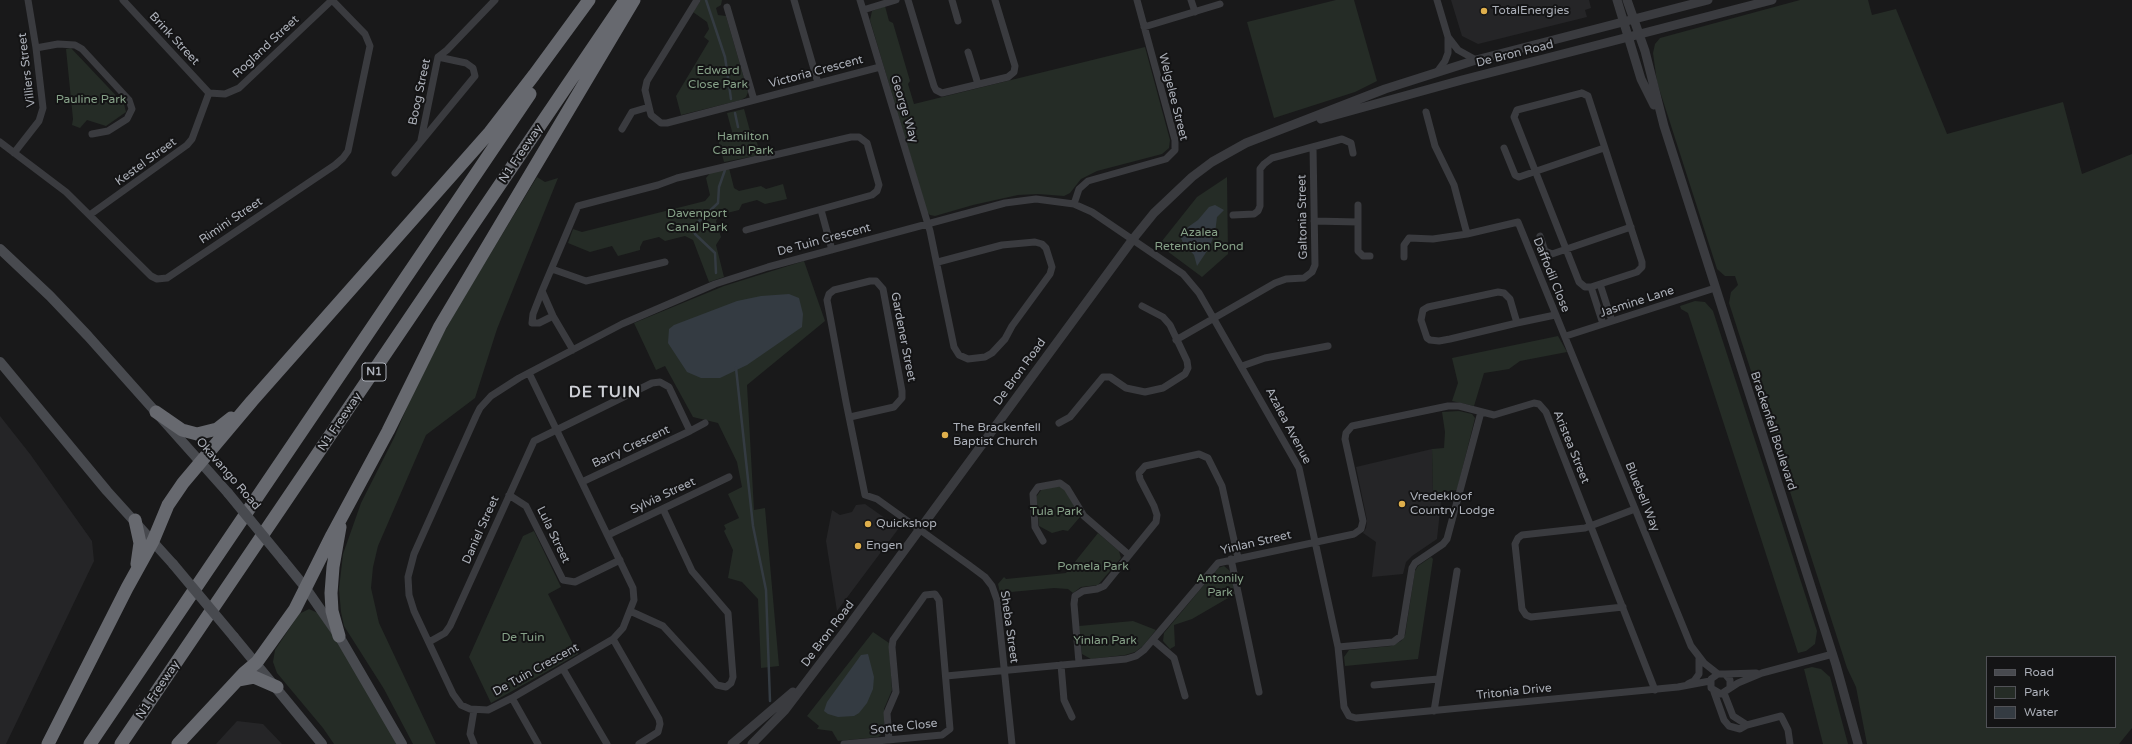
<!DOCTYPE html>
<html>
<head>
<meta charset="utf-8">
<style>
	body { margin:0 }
	#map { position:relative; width:2132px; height:744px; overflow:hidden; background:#19191a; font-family:"Varela Round",sans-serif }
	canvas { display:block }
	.legend { position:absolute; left:1986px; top:656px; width:130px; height:72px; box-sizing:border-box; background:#141415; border:1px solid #515257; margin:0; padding:5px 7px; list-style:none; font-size:12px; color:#acb0b9 }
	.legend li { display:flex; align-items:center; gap:8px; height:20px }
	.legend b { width:20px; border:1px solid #515257 }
</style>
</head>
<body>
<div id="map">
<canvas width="2132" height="744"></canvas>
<ul class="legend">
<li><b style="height:5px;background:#484a4f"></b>Road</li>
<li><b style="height:11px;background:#252c26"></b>Park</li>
<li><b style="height:11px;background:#343b42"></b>Water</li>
</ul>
</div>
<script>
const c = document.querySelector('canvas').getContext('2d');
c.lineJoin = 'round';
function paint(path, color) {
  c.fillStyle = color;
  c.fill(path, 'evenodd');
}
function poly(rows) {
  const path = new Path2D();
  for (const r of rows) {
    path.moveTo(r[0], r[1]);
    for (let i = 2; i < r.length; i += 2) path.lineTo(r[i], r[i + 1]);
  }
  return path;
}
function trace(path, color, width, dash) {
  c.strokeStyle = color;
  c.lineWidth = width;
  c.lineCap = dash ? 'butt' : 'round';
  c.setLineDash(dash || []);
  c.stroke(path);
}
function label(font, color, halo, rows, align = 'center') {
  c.font = font + ' "Varela Round",sans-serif';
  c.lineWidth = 4;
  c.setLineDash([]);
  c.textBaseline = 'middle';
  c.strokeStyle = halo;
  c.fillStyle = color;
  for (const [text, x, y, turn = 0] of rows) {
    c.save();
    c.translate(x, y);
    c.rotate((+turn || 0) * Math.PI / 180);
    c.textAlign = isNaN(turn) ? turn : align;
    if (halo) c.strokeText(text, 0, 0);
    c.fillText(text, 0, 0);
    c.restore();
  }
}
const built = poly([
	[1451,0,1589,0,1591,8,1585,10,1587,17,1478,44,1462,36],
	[0,416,30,454,92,541,94,561,6,744,0,744],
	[1432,449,1433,493,1442,492,1437,539,1412,556,1406,562,1403,574,1372,577,1376,542,1363,533,1366,528,1367,520,1356,467],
	[865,504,899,528,837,611,826,541,832,510,840,515,852,512,856,505],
	[237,721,263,724,282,744,216,744]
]);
const green = poly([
	[701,0,722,0,721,5,716,8,718,15,726,16,748,92,746,97,741,100,681,115,676,96,709,41,704,37,709,29,707,22,693,12],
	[1336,0,1354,0,1377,81,1355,92,1274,118,1247,22],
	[1800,0,1868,0,1872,15,1896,9,1947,134,2063,102,2082,174,2132,154,2132,728,2119,744,1867,744,1856,687,1847,668,1729,303,1731,292,1738,285,1735,276,1725,276,1717,269,1657,82,1653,53,1655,44,1660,38],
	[1987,657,2115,657,2115,727,1987,727],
	[885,6,889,21,893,23,910,81,908,84,914,104,1145,47,1170,140,1169,148,1162,154,1097,171,1081,179,1070,193,1064,196,1038,194,1018,195,973,205,935,216,930,215,927,212,870,20,872,11],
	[71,48,124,104,126,112,106,126,87,120,80,128,72,125,73,119,66,49],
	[744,109,750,131,754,130,760,155,724,162,718,139,733,135,727,113],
	[729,168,734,188,739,191,761,186,766,189,783,184,787,199,765,204,757,200,742,204,739,210,719,215,716,221,721,237,716,245,724,277,709,282,693,240,685,236,665,241,659,237,643,241,640,247,640,250,618,256,612,246,590,252,568,243,573,229,582,232,705,201,710,195,706,178,711,172],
	[537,177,545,182,558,178,497,329,475,398,426,435,378,546,373,567,371,588,379,623,436,744,413,744,384,689,344,626,341,612,339,589,343,554,361,503,394,438,420,376,458,307],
	[1227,177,1228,254,1202,277,1163,248,1162,241,1197,197],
	[804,261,825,321,747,385,754,510,765,508,779,666,761,668,758,599,742,582,728,578,733,550,724,531,726,529,724,525,739,518,728,494,742,487,737,462,718,423,693,417,665,366,656,370,634,323,724,286],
	[1695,301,1705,302,1713,311,1817,631,1815,644,1806,651,1798,653,1688,313,1681,309,1680,306],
	[1558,336,1567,352,1520,361,1509,369,1484,373,1474,406,1452,401,1458,383,1452,358],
	[1459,411,1472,414,1475,418,1457,490,1433,493,1432,449,1444,448,1445,432,1442,412],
	[1060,486,1065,489,1080,517,1068,531,1063,530,1052,533,1039,526,1036,497,1042,489],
	[534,531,561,587,548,594,578,654,491,703,469,657,523,536],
	[1098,533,1119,551,1121,558,1098,585,1081,587,1073,593,1068,589,1054,588,1000,593,998,584,1004,577,1006,579,1066,573],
	[1431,557,1433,559,1418,659,1345,666,1344,657,1349,650,1391,646,1401,641,1405,635,1415,571,1418,566],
	[1224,566,1230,571,1235,594,1192,619,1174,625,1175,646,1170,649,1163,641,1164,633,1218,568],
	[309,609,318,613,349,660,397,744,334,744,323,728,277,673,273,662,275,650,299,614],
	[1133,621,1156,630,1143,646,1135,652,1125,655,1091,659,1082,654,1079,626],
	[873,632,889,643,892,690,884,709,884,733,878,737,838,741,832,731,817,729,819,726,807,716],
	[1812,667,1821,669,1830,677,1848,744,1823,744,1804,669]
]);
const water = poly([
	[1215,205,1224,210,1217,217,1215,233,1209,248,1197,266,1194,255,1183,243,1181,238,1188,227,1198,220,1209,207],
	[789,294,799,298,803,314,802,327,747,365,720,378,701,378,687,372,668,343,669,329,674,325,737,301,761,296],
	[868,654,874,677,873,689,867,703,859,713,854,716,838,717,828,714,824,711,827,702,861,655]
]);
const stream = poly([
	[706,0,725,57,731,99],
	[735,113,738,127],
	[716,273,715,253,695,234,693,227,718,203,719,187,725,170],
	[736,368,753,526,766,590,770,701]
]);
const minor = poly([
	[123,0,209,93],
	[697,0,647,81,645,90,651,115,661,123,667,123,880,67],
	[794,0,818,83],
	[860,0,930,231,954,347,959,355,968,359,985,357,992,353,1005,339,1012,326,1050,274,1052,267,1046,248,1042,244,1035,242,1002,245,938,262],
	[908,0,934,86,936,90,942,93,1008,77,1014,72,1015,66,995,0],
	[952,0,958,21],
	[1191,0,1195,12],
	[727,7,754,100],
	[863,10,896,0],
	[1144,27,1220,4],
	[1448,37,1458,50,1476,60],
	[36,48,58,44,75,45,82,49,129,100,132,109,127,119,108,131,92,134],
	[968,52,978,84],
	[1437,72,1445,61,1448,53,1448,37,1437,0],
	[209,93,225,94,239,88,332,0],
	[1582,93,1588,96,1642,262,1642,267,1637,272,1591,287,1585,287,1579,282,1514,117,1517,110,1582,93],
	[1426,112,1435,146,1454,185,1467,234],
	[622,129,632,112,649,107],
	[421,140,438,57,447,50,495,0],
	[0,142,66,192,151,276,157,279,167,278,335,165,343,158,348,151,370,46,365,34,332,0],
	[1504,148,1515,175,1519,177,1604,148],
	[14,153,39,121,43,108,36,48,28,0],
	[395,173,475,76,473,68,466,63,438,57],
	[1074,204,1079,189,1088,181,1166,159,1175,150,1175,140,1137,0],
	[1358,205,1358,222],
	[821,210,832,250],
	[91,214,187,145,192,139,209,93],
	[1233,215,1254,214,1258,211,1260,206,1260,169,1264,164,1272,158,1342,139,1351,143,1353,153],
	[1314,221,1358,222,1358,251,1363,256,1370,256],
	[1540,236,1545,251,1552,254,1631,227],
	[1404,257,1404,245,1409,238,1433,239,1467,234,1518,222,1691,646,1704,663,1718,674],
	[552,269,586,281,665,262],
	[1600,284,1612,321],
	[1591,287,1603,324],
	[542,291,533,314,532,323,539,323,553,316],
	[1517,323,1510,299,1504,293,1498,292,1428,307,1423,310,1421,320,1427,338,1430,340,1439,341,1450,339,1517,323,1555,315],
	[1566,336,1715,288],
	[1176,340,1275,283,1286,279,1304,278,1312,272,1315,265,1313,147],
	[573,350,553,316,542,291,578,206,658,185,677,178,851,137,859,137,867,143,879,185,877,191,872,195,746,230],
	[1242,366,1265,358,1328,346],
	[529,373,633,588,634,600,623,628,613,639,512,698,488,710,470,709,461,705,453,694,414,611,409,595,408,577,414,554,476,416,480,408,491,396,519,378,622,324,715,284,768,267,1005,203,1036,199,1074,204,1092,212,1183,274,1199,293,1299,468,1338,647,1344,707,1349,716,1356,718,1678,687,1710,681],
	[850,417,894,407,902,398,902,391,883,289,876,281,870,281,834,290,829,294,827,300,846,402,865,495,877,499,969,565,985,577,992,586,997,600,1012,744],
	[1059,423,1070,417,1103,377,1110,377,1126,388,1145,392,1163,388,1185,374,1188,368,1187,361,1170,325,1163,317,1142,306],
	[690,431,705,423],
	[509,495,526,506,563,580,575,582,620,560],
	[608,535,729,477],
	[1043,541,1035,527,1033,494,1038,487,1060,483,1067,488,1084,516,1129,555],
	[1231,559,1259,692],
	[1623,607,1531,617,1526,615,1522,609,1515,544,1518,538,1522,535,1585,528,1635,509],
	[630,611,663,626,717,685,726,687,731,683,733,677,728,613,692,571,663,509],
	[613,639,659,719,660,724,658,732,639,744],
	[1153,640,1174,658,1185,696],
	[429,642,445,633,450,626,534,441,652,383,660,382,669,387,690,431,582,482],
	[1338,647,1393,642,1401,636,1412,568,1415,563,1443,544,1447,539,1481,412],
	[1079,663,1074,604,1075,596,1083,591,1097,589,1104,586,1156,522,1157,515,1154,506,1140,479,1139,473,1145,466,1199,454,1208,458,1222,486,1238,558],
	[1061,665,1064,700,1072,717],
	[563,669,607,744],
	[1725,674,1756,673],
	[946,676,1126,659,1136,656,1144,650,1218,563,1354,534,1361,529,1363,521,1345,439,1346,433,1352,426,1448,406,1459,406,1494,415,1534,403,1539,404,1546,412,1655,690],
	[1688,684,1694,681,1699,674,1699,659],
	[1374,685,1438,679],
	[1730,688,1730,680,1725,674,1718,674,1711,679,1711,688,1721,694,1738,683,1762,673,1833,654],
	[1714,692,1724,720,1729,726,1740,729,1747,725,1781,716,1788,730,1790,744],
	[1724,693,1733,716,1747,725],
	[512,698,538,744],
	[1434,711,1457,571],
	[474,744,470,734,474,710],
	[844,744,942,735,950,729,939,600,935,594,925,595,893,640,892,647,896,692,887,713,889,740]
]);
const tertiary = poly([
	[1617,0,1641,79,1654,105],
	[1627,0,1645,51,1664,126,1836,665,1858,744],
	[1321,119,1462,80,1772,0],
	[732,744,793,692],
	[752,744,785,710,848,627,1133,239,1154,213,1192,177,1212,162,1246,143,1385,89,1476,60,1708,0]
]);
const secondary = poly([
	[0,249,50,296,88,336,228,493],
	[0,362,107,491,173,564],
	[283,560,305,587,339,636,402,744],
	[234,637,322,744]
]);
const motorway = poly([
	[156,412,182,430,197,434,217,429,231,418],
	[135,520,140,543,137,564],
	[339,636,332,611,331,593,333,567,340,527],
	[238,680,254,677,277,687],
	[48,744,127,588,153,541,168,505,183,483,252,401,490,132,534,75,589,0],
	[90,744,530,94],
	[121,744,625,0],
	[178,744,244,673,257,662,295,609,332,535,388,431,440,326,634,0]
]);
const secondaryBridge = poly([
	[228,493,283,560],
	[173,564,234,637]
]);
const markers = [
	[1484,11,4,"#dfaf4c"],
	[945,435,4,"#dfaf4c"],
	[1402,504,4,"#dfaf4c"],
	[868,524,4,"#dfaf4c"],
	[858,546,4,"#dfaf4c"]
];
const shields = [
	[374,372,24]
];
const shieldNames = [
	["N1",374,372]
];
const poiNames = [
	["TotalEnergies",1492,11],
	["The Brackenfell",953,428],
	["Baptist Church",953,442],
	["Vredekloof",1410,497],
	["Country Lodge",1410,511],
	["Quickshop",876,524],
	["Engen",866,546]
];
const streetNames = [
	["Brink Street",174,39,47],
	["Rogland Street",266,47,-43],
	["De Bron Road",1515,54,-14],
	["Villiers Street",27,70,-97],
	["Victoria Crescent",816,72,-15],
	["Boog Street",420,92,-78],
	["Welgelee Street",1173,97,76],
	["George Way",904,109,73],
	["N1 Freeway",521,154,-56],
	["Kestel Street",146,162,-36],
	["Galtonia Street",1303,217,-91],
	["Rimini Street",231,221,-34],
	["De Tuin Crescent",824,240,-15],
	["Daffodil Close",1551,275,68],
	["Jasmine Lane",1637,302,-18],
	["Gardener Street",903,337,79],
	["De Bron Road",1020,372,-54],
	["N1 Freeway",340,422,-56],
	["Azalea Avenue",1288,426,62],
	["Brackenfell Boulevard",1773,431,72],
	["Barry Crescent",631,447,-25],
	["Aristea Street",1571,447,68],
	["Okavango Road",228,474,49],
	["Sylvia Street",663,496,-25],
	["Bluebell Way",1642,497,68],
	["Daniel Street",481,530,-66],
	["Lula Street",553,535,64],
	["Yinlan Street",1256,543,-13],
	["Sheba Street",1009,627,82],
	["De Bron Road",828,634,-53],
	["De Tuin Crescent",536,670,-29],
	["N1 Freeway",158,690,-56],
	["Tritonia Drive",1514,692,-6],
	["Sonte Close",904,727,-6]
];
const parkNames = [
	["Edward",718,71],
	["Close Park",718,85],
	["Pauline Park",91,100],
	["Hamilton",743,137],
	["Canal Park",743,151],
	["Davenport",697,214],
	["Canal Park",697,228],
	["Azalea",1199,233],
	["Retention Pond",1199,247],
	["Tula Park",1056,512],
	["Pomela Park",1093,567],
	["Antonily",1220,579],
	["Park",1220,593],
	["De Tuin",523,638],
	["Yinlan Park",1105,641]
];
const districtNames = [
	["DE TUIN",605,393]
];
paint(built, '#252527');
paint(green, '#252c26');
paint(water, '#343b42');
trace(stream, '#343b42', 2.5);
trace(minor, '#3a3b3f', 7);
trace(tertiary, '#3a3b3f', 9);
trace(secondary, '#484a4f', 10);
trace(motorway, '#67696f', 13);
trace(secondaryBridge, '#484a4f', 10);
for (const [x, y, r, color] of markers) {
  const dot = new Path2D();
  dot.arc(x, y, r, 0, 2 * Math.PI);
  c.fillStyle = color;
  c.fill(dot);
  trace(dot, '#141415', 1.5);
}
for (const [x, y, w] of shields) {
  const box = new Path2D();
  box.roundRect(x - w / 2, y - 9, w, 18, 3);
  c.fillStyle = '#141415';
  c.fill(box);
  trace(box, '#acb0b9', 1);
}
label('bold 11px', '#acb0b9', null, shieldNames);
label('12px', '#acb0b9', '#141415', poiNames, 'left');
label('12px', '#acb0b9', '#141415', streetNames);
label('12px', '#86a188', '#141415', parkNames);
c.letterSpacing = '1px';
label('bold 16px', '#cdcfd5', '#141415', districtNames);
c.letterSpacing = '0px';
</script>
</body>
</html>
